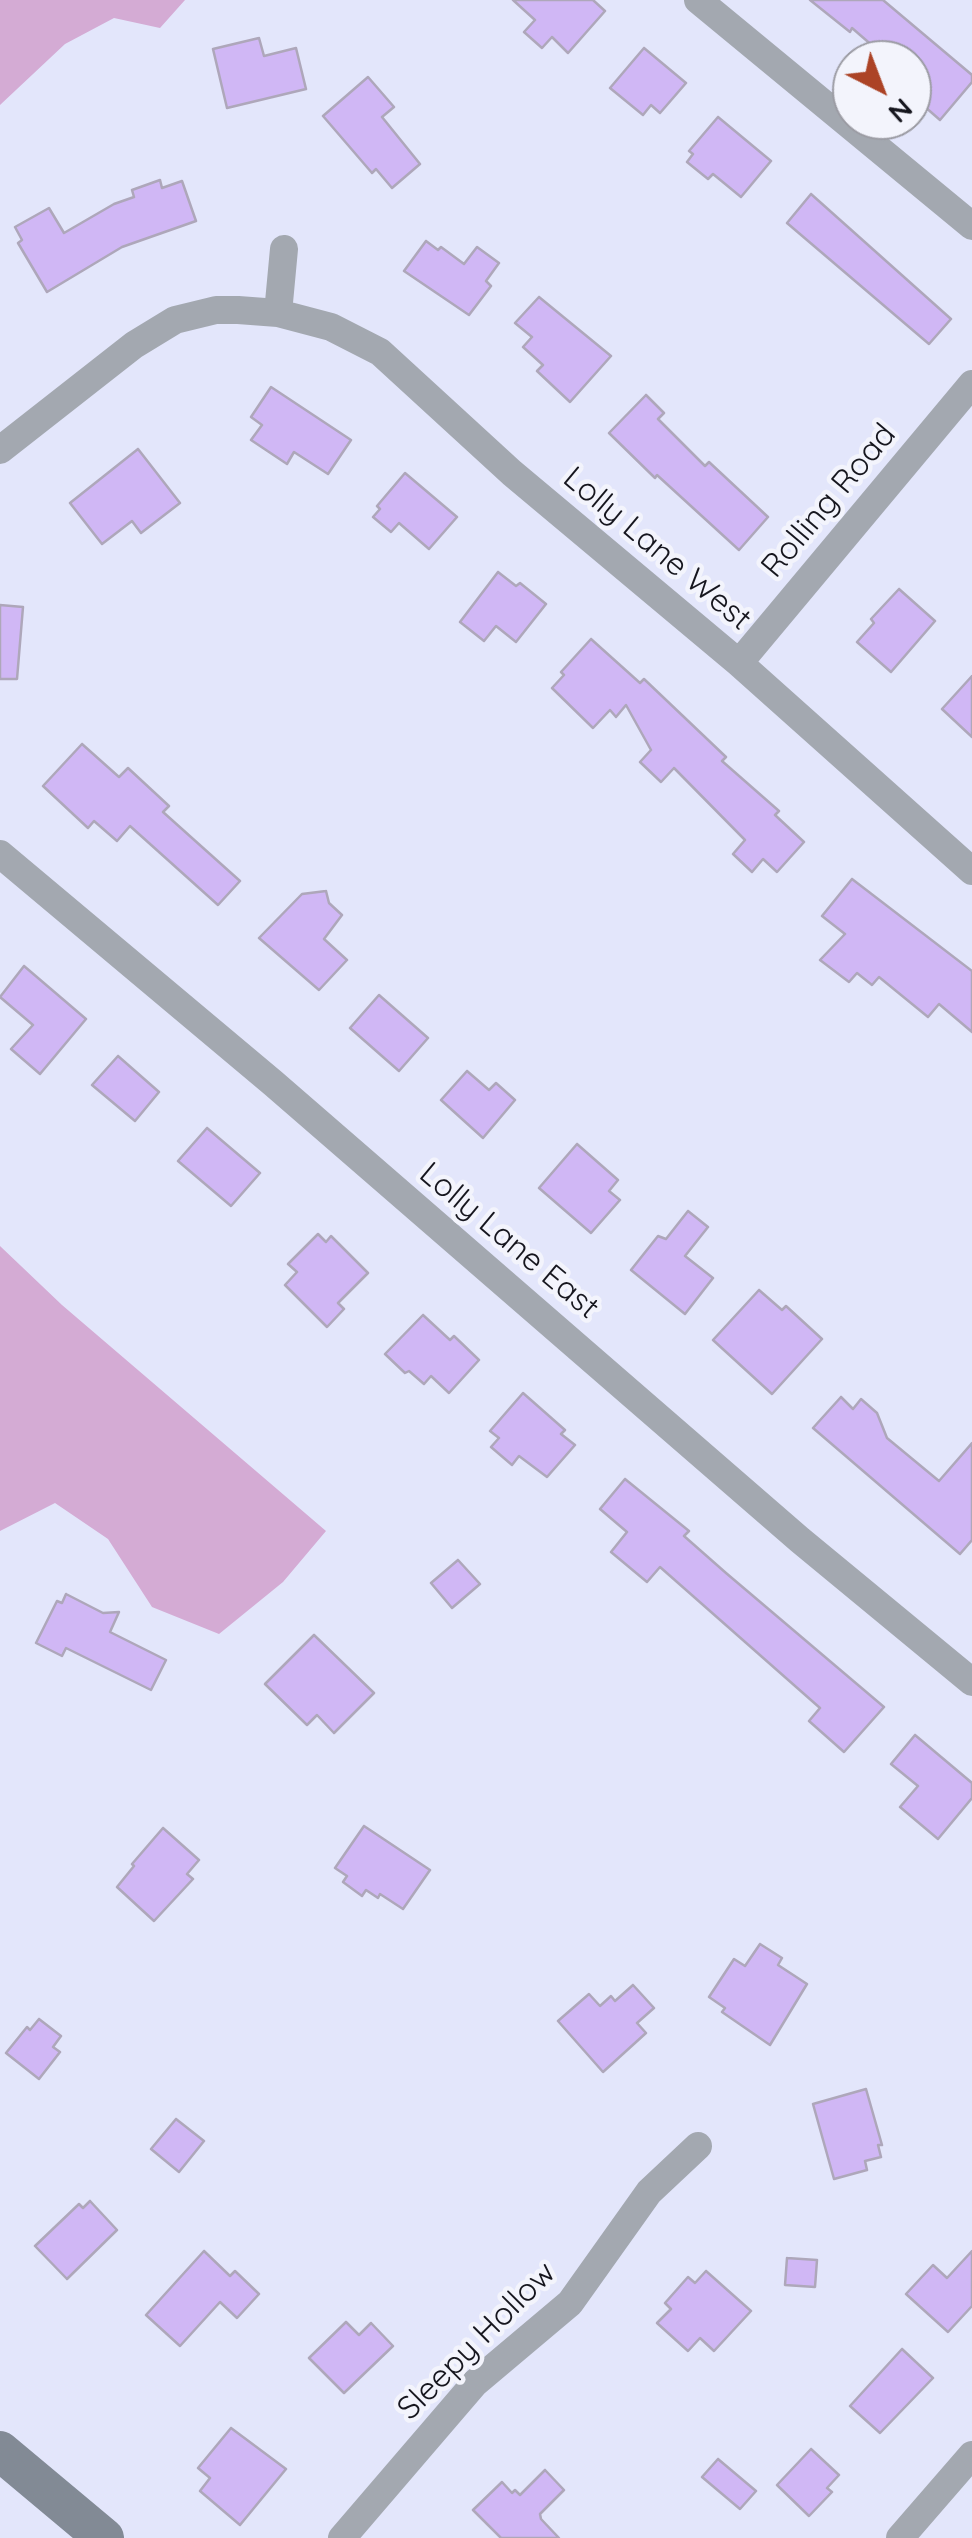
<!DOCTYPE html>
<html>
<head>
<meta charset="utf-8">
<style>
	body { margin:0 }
	#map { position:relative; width:972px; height:2538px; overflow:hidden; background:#e3e6fb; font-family:Quicksand,sans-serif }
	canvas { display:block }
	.north { position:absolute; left:832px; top:40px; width:100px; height:100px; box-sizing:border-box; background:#f3f4fc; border:2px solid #9b9ba3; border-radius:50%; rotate:138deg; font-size:28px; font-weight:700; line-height:40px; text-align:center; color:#16161e }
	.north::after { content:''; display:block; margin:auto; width:35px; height:45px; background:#ac4326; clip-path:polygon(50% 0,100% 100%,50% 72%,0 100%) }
</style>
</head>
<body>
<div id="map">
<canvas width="972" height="2538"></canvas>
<div class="north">N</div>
</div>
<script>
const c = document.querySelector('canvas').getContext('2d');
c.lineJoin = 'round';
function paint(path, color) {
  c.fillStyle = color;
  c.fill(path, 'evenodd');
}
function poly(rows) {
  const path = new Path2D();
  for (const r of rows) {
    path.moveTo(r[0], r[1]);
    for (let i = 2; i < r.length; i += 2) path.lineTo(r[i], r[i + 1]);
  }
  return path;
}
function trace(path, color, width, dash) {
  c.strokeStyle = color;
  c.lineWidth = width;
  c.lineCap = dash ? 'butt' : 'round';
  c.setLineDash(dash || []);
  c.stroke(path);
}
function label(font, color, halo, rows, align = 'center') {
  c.font = font + ' Quicksand,sans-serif';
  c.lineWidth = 9;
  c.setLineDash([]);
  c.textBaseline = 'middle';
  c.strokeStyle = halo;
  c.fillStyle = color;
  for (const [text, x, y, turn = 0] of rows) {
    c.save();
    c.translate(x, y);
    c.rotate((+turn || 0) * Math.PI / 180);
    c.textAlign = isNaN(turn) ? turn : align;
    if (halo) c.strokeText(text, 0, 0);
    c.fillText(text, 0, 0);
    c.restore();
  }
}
const green = poly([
	[0,0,185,0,160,28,114,18,65,44,0,105],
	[0,1246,62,1305,326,1531,283,1582,219,1634,152,1607,108,1539,55,1503,0,1531]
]);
const building = poly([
	[513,0,593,0,605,11,568,53,552,37,542,48,524,32,535,20,513,0],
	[810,0,883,0,972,75,972,82,940,120,916,99,924,90,912,80,912,60,889,60,852,28,850,32,810,0],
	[259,38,264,56,296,48,306,89,227,108,213,49,259,38],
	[644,48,686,83,660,113,651,105,643,115,610,88,644,48],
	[368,77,394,107,382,117,420,164,392,188,376,169,372,173,323,116,368,77],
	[718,117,771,161,741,197,713,174,708,179,687,162,693,154,689,151,718,117],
	[160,180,162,188,182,181,196,221,122,247,47,292,18,243,22,240,15,227,49,208,64,233,114,204,134,197,132,190,160,180],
	[811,194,951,319,929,344,787,223,811,194],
	[426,241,438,250,441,247,464,264,477,247,499,263,486,281,491,286,469,315,404,271,426,241],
	[539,297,611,356,570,402,537,371,543,365,523,347,532,337,515,323,539,297],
	[271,387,351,440,328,474,294,452,287,464,251,440,262,425,251,417,271,387],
	[646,395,664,413,658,419,705,466,709,462,768,517,739,550,657,475,655,478,609,433,646,395],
	[138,449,180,503,141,533,132,521,102,544,70,503,138,449],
	[405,473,457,517,429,549,399,523,391,532,373,517,380,509,377,506,405,473],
	[498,572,516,586,520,583,546,604,516,642,496,626,484,641,460,622,498,572],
	[899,589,935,621,891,672,857,642,874,623,871,619,899,589],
	[0,605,23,607,17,679,0,679,0,605],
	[591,639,640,683,644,679,726,757,722,761,779,811,775,815,804,842,777,872,763,859,752,872,733,854,745,840,674,768,661,782,640,762,651,750,626,705,616,717,610,710,593,728,552,688,564,675,561,672,591,639],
	[972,676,972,737,942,709,972,676],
	[82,744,119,777,128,768,169,806,163,812,240,881,218,905,130,826,117,841,94,821,88,828,43,786,82,744],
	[852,879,972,971,972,1032,939,1004,928,1017,879,977,872,985,857,973,849,982,820,960,845,934,822,916,852,879],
	[326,891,329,903,342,915,324,939,347,960,319,990,259,938,302,894,326,891],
	[24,966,86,1019,40,1074,11,1049,33,1025,0,997,24,966],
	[379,995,428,1038,399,1071,350,1028,379,995],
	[118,1056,159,1092,135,1121,92,1085,118,1056],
	[467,1071,489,1090,496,1083,515,1100,483,1138,441,1100,467,1071],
	[207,1128,260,1173,231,1206,178,1161,207,1128],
	[577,1144,618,1180,609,1191,620,1200,591,1233,539,1188,577,1144],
	[688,1211,708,1227,685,1256,713,1278,685,1314,631,1270,658,1236,666,1239,688,1211],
	[318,1234,326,1242,331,1236,368,1273,338,1303,344,1309,327,1327,285,1285,297,1272,288,1264,318,1234],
	[759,1290,782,1310,786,1306,822,1339,772,1394,713,1340,759,1290],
	[423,1315,450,1340,454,1336,479,1360,449,1393,431,1376,424,1384,409,1371,405,1373,385,1354,423,1315],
	[523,1393,565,1430,561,1434,575,1445,547,1477,519,1456,512,1465,491,1447,499,1438,490,1431,523,1393],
	[841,1397,853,1409,861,1399,877,1413,887,1438,939,1481,972,1443,972,1540,960,1554,813,1428,841,1397],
	[625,1479,689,1531,684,1536,726,1573,884,1707,844,1752,809,1721,820,1708,660,1567,647,1582,611,1552,627,1532,600,1509,625,1479],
	[458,1560,480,1584,452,1608,431,1583,458,1560],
	[66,1594,103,1613,119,1612,110,1632,166,1660,151,1690,66,1648,62,1656,36,1643,57,1601,62,1603,66,1594],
	[314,1635,374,1693,334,1733,317,1715,307,1725,265,1684,314,1635],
	[915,1735,972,1783,972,1798,938,1839,900,1807,918,1786,891,1764,915,1735],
	[364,1826,430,1870,403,1909,380,1894,378,1898,366,1890,362,1896,343,1882,347,1876,335,1868,364,1826],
	[163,1828,199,1860,187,1874,193,1879,154,1921,117,1887,134,1866,132,1864,163,1828],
	[760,1944,782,1958,778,1965,807,1984,770,2045,722,2012,725,2008,709,1997,734,1959,745,1966,760,1944],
	[633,1985,654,2008,637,2023,646,2033,603,2072,558,2021,589,1994,600,2006,611,1996,615,2001,633,1985],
	[39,2019,61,2036,53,2047,60,2052,39,2079,6,2053,27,2027,30,2030,39,2019],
	[866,2089,882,2145,878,2145,881,2157,865,2161,867,2170,834,2179,813,2104,866,2089],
	[176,2119,204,2141,179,2172,151,2149,176,2119],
	[90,2201,117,2230,67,2279,35,2246,79,2204,83,2208,90,2201],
	[204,2251,230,2276,235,2271,259,2294,237,2318,220,2302,180,2346,146,2315,204,2251],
	[972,2251,972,2306,948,2332,906,2294,933,2265,947,2278,972,2251],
	[787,2258,817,2260,815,2287,785,2285,787,2258],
	[706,2271,751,2311,714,2351,700,2338,688,2351,657,2323,671,2309,665,2303,688,2277,695,2283,706,2271],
	[346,2322,359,2335,371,2323,393,2346,344,2393,309,2358,346,2322],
	[902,2349,933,2378,880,2433,850,2406,902,2349],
	[231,2428,286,2469,240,2525,200,2491,210,2478,198,2468,231,2428],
	[811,2449,839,2475,827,2488,832,2492,809,2516,777,2485,811,2449],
	[718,2459,756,2491,740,2509,702,2477,718,2459],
	[545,2470,564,2490,540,2514,541,2519,559,2538,501,2538,473,2510,502,2482,512,2493,515,2490,520,2495,545,2470]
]);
const street = poly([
	[698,0,972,226],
	[278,313,284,249],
	[0,450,134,345,175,320,216,310,238,310,278,313,331,327,380,352,512,473,739,663,972,871],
	[739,663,972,384],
	[0,854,273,1083,800,1540,972,1682],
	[342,2538,475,2383,570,2303,649,2192,698,2146],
	[900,2538,972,2455]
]);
const secondary = poly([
	[0,2451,104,2538]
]);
const streetNames = [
	["Rolling Road",829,501,-50],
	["Lolly Lane West",657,549,40],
	["Lolly Lane East",509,1241,40],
	["Sleepy Hollow",477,2341,-45]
];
paint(green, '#d4abd4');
paint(building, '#d0b7f5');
trace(building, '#aea7ba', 2.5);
trace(street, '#a3a8b0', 28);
trace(secondary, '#828a95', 40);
label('32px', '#16161e', '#f3f4fc', streetNames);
</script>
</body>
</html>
